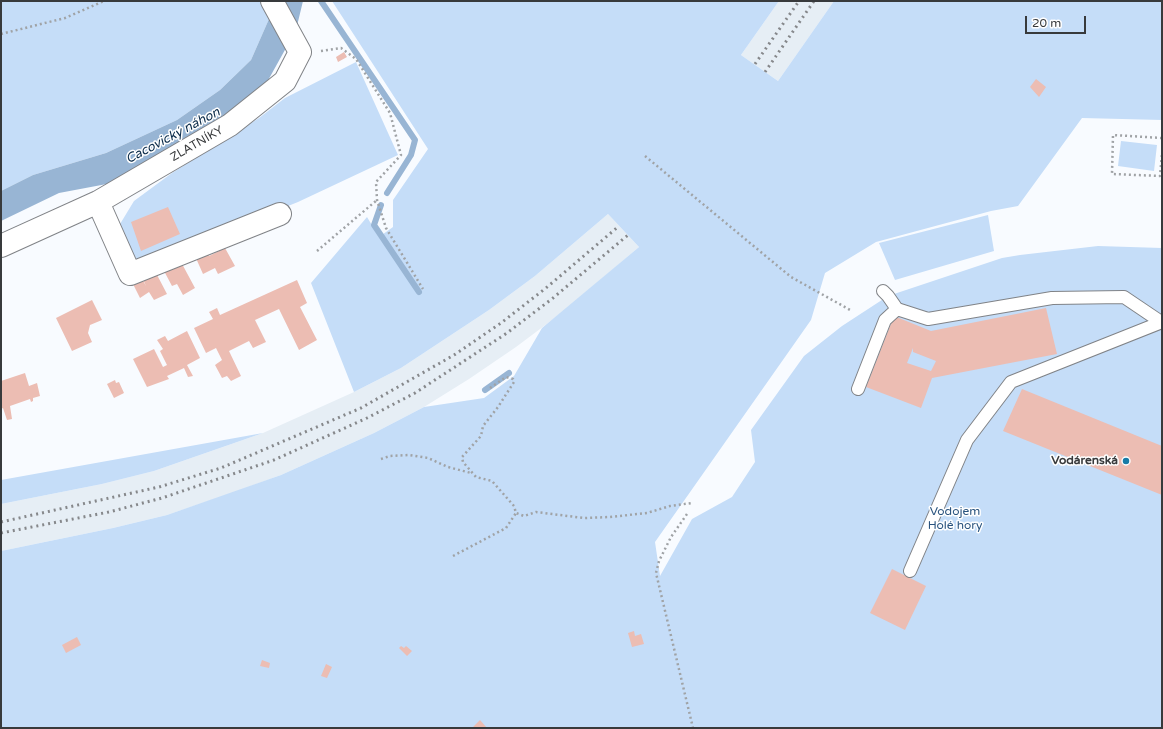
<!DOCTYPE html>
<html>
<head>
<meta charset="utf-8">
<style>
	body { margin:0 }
	#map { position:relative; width:1163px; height:729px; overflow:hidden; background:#f8fbff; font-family:"Varela Round",sans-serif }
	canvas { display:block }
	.frame { position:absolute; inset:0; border:2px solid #383a3c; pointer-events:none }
	.scale { position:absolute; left:1025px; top:16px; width:61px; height:18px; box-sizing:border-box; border:2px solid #383a3c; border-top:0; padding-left:5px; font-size:12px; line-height:14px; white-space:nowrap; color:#383a3c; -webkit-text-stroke:3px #fff; paint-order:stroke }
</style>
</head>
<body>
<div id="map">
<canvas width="1163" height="729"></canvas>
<div class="frame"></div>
<div class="scale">20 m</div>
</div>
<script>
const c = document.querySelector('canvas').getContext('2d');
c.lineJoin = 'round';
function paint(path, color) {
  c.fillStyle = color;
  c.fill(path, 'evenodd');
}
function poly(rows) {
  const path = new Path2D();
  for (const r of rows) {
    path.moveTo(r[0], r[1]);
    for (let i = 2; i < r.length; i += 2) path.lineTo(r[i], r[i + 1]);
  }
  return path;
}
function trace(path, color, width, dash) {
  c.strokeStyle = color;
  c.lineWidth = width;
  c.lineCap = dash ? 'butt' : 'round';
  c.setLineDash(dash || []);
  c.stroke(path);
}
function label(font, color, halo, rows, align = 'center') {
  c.font = font + ' "Varela Round",sans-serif';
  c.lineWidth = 3;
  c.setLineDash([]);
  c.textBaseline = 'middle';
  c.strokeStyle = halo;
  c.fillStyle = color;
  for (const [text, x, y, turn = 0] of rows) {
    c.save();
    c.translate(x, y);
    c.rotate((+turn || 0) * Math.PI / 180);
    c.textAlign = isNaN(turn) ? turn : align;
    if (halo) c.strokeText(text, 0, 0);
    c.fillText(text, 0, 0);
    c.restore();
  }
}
const built = poly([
	[779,1,834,1,778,81,741,55],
	[608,214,639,247,564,311,516,347,469,379,424,407,374,433,281,475,229,494,167,515,113,528,1,551,1,504,102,484,154,471,263,433,354,392,401,368,489,310,535,276]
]);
const green = poly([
	[1,1,274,1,269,19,251,60,220,90,177,120,106,153,33,175,1,191],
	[332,1,779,1,741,55,778,81,834,1,1162,1,1162,120,1082,118,1018,206,991,211,876,242,825,273,811,320,655,542,660,576,692,519,732,497,755,462,751,430,804,356,842,326,888,296,1002,258,1020,255,1098,246,1162,248,1162,728,1,728,1,551,113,528,167,515,281,475,374,433,424,407,484,398,514,376,542,328,639,247,608,214,535,276,489,310,401,368,354,392,311,283,367,217,379,237,393,227,393,200,428,149],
	[356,62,398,155,298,202,203,240,136,260,117,229,134,201,172,173,259,118,285,98],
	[1121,141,1157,145,1154,171,1118,166],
	[988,215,994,251,895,280,879,243],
	[263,433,154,471,102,484,1,504,1,480]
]);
const water = poly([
	[274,1,303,1,296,30,266,84,233,117,112,183,59,193,1,221,1,191,33,175,106,153,177,120,220,90,251,60,269,19]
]);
const stream = poly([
	[321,1,415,140,411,155,387,193],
	[381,205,374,225,419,292],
	[485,390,509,373]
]);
const building = poly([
	[344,52,347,57,338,62,336,57],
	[1036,79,1046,87,1039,97,1030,87],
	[168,207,180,234,141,251,131,222],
	[225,248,235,266,218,274,215,268,203,274,195,256,207,251,209,256],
	[181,262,195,288,183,295,177,284,172,286,164,271],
	[155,271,167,294,154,300,149,292,140,298,132,282,141,277,146,286,142,277],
	[297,280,307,303,300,307,317,340,299,350,279,309,255,320,266,342,253,348,249,341,229,351,241,376,231,381,227,376,222,378,215,365,222,360,216,348,206,353,194,328,213,319,209,312,217,308,220,315],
	[92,300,102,320,90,325,88,333,92,342,72,351,56,318],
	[1046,308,1057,354,932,378,921,408,866,387,894,316,931,331],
	[913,348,913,352,936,361,931,371,907,363],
	[187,331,200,358,187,365,193,376,188,377,184,368,167,376,169,379,147,387,133,359,154,349,163,367,167,365,160,351,163,349,157,340,165,336,168,341],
	[25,373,29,386,37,383,40,396,33,398,33,401,31,402,30,399,10,406,12,419,7,420,3,408,1,409,1,381],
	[115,380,116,383,119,382,124,393,114,398,107,384],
	[1022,389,1162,446,1162,495,1003,431],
	[892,569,926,586,905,630,870,613],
	[634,631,635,636,641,634,644,644,632,647,628,633],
	[77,637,81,645,66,653,62,645],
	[401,646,404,648,406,646,412,651,407,656,399,648],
	[262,660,270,663,269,668,260,666],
	[326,664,332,667,327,678,321,676],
	[480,720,487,728,472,728]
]);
const path = poly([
	[1,34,65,18,104,1],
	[321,51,341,48,356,59,390,113,401,155,376,182,377,200,386,228,423,289],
	[1162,138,1113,135,1112,174,1160,176,1162,154],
	[645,156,791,277,852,311],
	[317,251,377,200],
	[490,388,506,377,513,379,514,382,498,407,483,426,481,436,462,457,463,462,476,477,492,481,514,506,516,513,524,516,536,512,584,518,610,517,647,513,670,506,692,503],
	[381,459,390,456,409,455,428,458,448,467,471,473],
	[687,514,671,537,659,561,656,573,693,728],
	[453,556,506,528,516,513]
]);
const lane = poly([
	[883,291,888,296,897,309,928,319,1052,298,1124,297,1161,322],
	[858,389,885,320,897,309],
	[910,571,967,440,1011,382,1162,322]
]);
const street = poly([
	[98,202,130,274,280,214],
	[1,246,98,202,230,125,285,81,300,52,272,1]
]);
const rail = poly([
	[755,64,799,1],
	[765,72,814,1],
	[1,522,159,487,221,468,361,408,454,355,501,323,546,288,619,226],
	[1,533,109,512,162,498,274,460,367,418,415,393,507,333,553,298,628,235]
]);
const markers = [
	[1126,461,4,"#177ba7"]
];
const streetNames = [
	["ZLATNÍKY",197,144,-30]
];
const poiNames = [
	["Vodárenská",1118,461]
];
const parkNames = [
	["Vodojem",955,512],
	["Holé hory",955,526]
];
const waterNames = [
	["Cacovický náhon",173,136,-28]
];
paint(built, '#e6eef5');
paint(green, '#c5ddf8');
paint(water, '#98b5d4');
trace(stream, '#98b5d4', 6);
paint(building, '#ecbdb3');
trace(lane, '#808387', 14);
trace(street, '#808387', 24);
trace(path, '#a0a3a6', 2.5, [2, 3]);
trace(lane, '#fff', 12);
trace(street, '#fff', 22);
trace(rail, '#86888b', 3, [2, 4]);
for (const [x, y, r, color] of markers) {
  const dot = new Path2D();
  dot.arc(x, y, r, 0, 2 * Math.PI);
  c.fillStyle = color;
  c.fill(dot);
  trace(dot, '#fff', 1.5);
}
label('12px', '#383a3c', '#fff', streetNames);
label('bold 12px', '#383a3c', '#fff', poiNames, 'right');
label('12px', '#29537e', '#fff', parkNames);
label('italic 13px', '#092a49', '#fff', waterNames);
</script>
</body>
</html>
